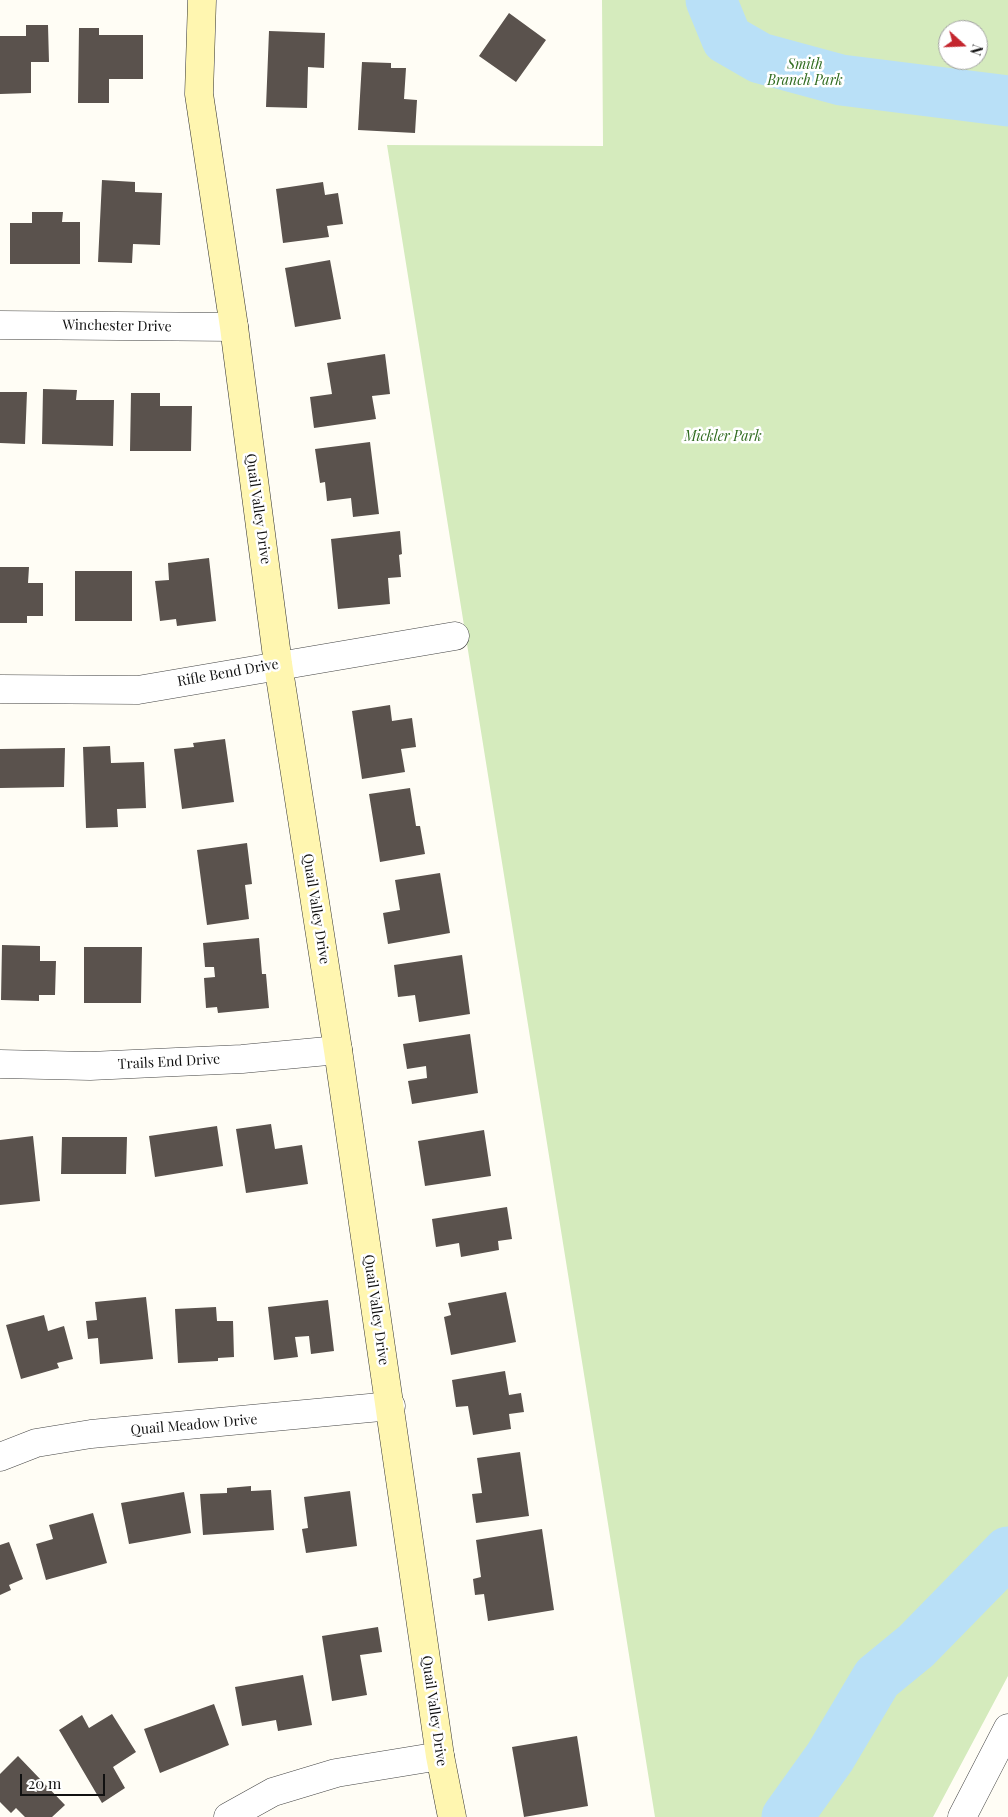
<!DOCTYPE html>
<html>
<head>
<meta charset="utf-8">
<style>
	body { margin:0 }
	#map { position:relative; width:1008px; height:1817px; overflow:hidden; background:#fffdf5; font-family:"Playfair Display",serif }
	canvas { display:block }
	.north { position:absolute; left:938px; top:20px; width:50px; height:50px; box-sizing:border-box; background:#fff; border:1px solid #a0a0a0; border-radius:50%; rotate:110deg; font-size:14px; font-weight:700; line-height:20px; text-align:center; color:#111 }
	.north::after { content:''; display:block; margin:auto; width:18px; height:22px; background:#c4262e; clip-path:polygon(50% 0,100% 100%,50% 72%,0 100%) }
	.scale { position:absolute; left:20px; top:1774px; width:85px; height:22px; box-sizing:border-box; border:2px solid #111; border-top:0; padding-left:6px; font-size:15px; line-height:18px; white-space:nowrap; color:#111; -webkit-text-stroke:4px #fff; paint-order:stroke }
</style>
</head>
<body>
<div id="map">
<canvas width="1008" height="1817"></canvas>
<div class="north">N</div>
<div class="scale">20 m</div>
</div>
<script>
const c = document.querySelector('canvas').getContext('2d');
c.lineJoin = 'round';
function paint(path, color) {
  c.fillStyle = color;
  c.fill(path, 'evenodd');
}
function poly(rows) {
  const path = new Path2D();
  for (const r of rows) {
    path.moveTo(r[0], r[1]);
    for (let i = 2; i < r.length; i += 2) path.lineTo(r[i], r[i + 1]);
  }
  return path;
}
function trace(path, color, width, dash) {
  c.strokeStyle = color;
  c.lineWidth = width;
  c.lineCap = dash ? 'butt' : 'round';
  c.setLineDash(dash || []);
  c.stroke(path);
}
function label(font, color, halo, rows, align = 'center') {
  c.font = font + ' "Playfair Display",serif';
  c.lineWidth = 5;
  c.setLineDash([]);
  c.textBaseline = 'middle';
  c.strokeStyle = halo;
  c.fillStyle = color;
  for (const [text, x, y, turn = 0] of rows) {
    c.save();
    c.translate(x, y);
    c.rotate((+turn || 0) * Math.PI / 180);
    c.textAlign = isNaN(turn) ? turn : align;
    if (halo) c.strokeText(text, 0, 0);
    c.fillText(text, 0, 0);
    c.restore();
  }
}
const green = poly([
	[602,0,1008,0,1008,1676,933,1817,655,1817,387,145,603,146],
	[948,30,978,30,978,60,948,60]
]);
const river = poly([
	[711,0,727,39,760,58,841,80,1008,101],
	[787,1817,830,1757,877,1678,916,1646,1008,1552]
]);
const building = poly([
	[509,13,546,40,516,82,479,56],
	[26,25,48,25,49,62,31,62,31,93,0,94,0,36,26,36],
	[79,28,99,28,99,35,143,35,143,79,109,79,109,103,78,103],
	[269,31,325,33,324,68,308,67,307,108,266,107],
	[362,62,391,63,391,68,406,68,404,99,417,100,415,133,358,130],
	[102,180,135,182,135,192,162,193,160,245,133,244,132,263,98,262],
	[323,182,325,195,338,193,343,224,327,226,329,237,283,243,276,189],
	[32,212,63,212,62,222,80,222,80,264,10,264,10,223,32,223],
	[330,260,341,319,295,327,285,268],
	[385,354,390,394,372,396,376,419,314,428,310,397,332,394,327,363],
	[43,389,77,390,76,400,114,400,113,446,42,444],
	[0,392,27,392,25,444,0,443],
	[131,393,160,393,160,406,192,406,191,451,130,451],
	[370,442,379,514,353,517,351,498,327,501,325,482,320,483,315,449],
	[400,531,402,554,399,555,401,577,388,578,390,604,338,609,331,539],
	[209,558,216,621,177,626,176,619,160,621,155,581,169,580,168,563],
	[0,567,29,567,28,583,43,583,43,616,27,616,27,623,0,623],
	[75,571,132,571,132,621,75,621],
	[390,705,392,721,412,718,416,747,401,749,405,772,362,779,352,711],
	[225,739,234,802,182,809,174,749,194,747,193,743],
	[110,746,111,763,144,762,146,808,117,809,118,827,86,828,83,747],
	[65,748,64,787,0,788,0,749],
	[410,788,416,826,420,826,425,854,380,862,369,794],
	[247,843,252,884,245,885,249,919,207,925,197,850],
	[440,873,450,933,388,944,383,913,400,910,395,880],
	[259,938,262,974,266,974,269,1008,218,1013,217,1007,206,1008,204,978,215,977,214,967,205,967,203,943],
	[2,945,40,946,40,961,56,961,55,995,39,995,39,1001,1,1000],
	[84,947,142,947,141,1003,84,1003],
	[462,955,470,1014,419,1022,415,995,398,997,394,965],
	[470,1034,478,1093,412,1104,408,1081,427,1078,426,1066,407,1069,403,1044],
	[271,1124,275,1149,302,1145,308,1184,246,1193,236,1129],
	[217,1126,223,1166,155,1177,149,1136],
	[484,1130,491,1176,425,1186,418,1141],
	[33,1136,40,1201,0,1205,0,1140],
	[62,1137,127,1137,126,1174,61,1174],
	[507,1207,512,1239,498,1241,499,1250,461,1257,459,1243,436,1247,432,1219],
	[506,1292,516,1342,451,1355,444,1317,451,1315,448,1303],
	[146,1297,153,1359,100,1364,98,1338,88,1339,86,1321,97,1320,95,1302],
	[328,1300,334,1351,311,1354,309,1336,295,1337,298,1357,274,1360,268,1307],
	[216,1307,217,1321,233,1321,234,1357,218,1358,218,1361,178,1363,175,1309],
	[44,1315,48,1331,64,1326,73,1359,57,1363,59,1368,21,1379,6,1325],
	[505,1371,509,1395,521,1393,524,1412,509,1414,511,1429,473,1435,468,1406,456,1407,452,1380],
	[520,1452,529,1516,476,1523,472,1494,482,1493,477,1458],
	[251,1486,251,1491,271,1490,274,1530,203,1535,200,1494,227,1493,227,1488],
	[350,1491,357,1546,306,1553,302,1529,308,1528,304,1497],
	[184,1492,191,1533,129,1544,121,1503],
	[93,1513,107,1563,46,1580,36,1544,53,1539,49,1525],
	[542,1529,554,1610,488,1621,484,1594,475,1595,473,1579,481,1577,476,1540],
	[9,1542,23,1579,9,1585,11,1590,0,1595,0,1545],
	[378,1627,382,1652,360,1655,367,1695,332,1701,322,1636],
	[303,1675,312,1725,278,1731,276,1720,242,1726,235,1687],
	[214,1704,229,1745,160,1773,144,1729],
	[112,1714,136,1752,113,1767,125,1788,102,1803,59,1730,82,1715,89,1728],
	[577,1736,588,1806,524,1817,512,1747],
	[18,1756,65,1805,52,1817,25,1817,16,1808,11,1813,0,1802,0,1774]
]);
const street = poly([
	[0,325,234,327],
	[0,689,138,690,455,636],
	[0,1064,90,1066,242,1059,338,1050],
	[0,1457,36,1443,91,1434,391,1406],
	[228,1817,273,1792,336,1773,440,1756],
	[962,1817,1008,1728]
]);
const secondary = poly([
	[202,0,199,94,234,327,278,664,338,1050,440,1756,452,1817]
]);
const parkNames = [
	["Smith",805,65],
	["Branch Park",805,81],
	["Mickler Park",723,437]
];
const streetNames = [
	["Winchester Drive",117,326,1],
	["Quail Valley Drive",258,509,82],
	["Rifle Bend Drive",228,673,-10],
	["Quail Valley Drive",316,909,81],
	["Trails End Drive",169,1062,-3],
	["Quail Valley Drive",376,1310,82],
	["Quail Meadow Drive",194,1425,-5],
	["Quail Valley Drive",434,1711,82]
];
paint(green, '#d5ebbd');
trace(river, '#b9e0f7', 51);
paint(building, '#5a524d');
trace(street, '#444', 29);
trace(secondary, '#333', 29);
trace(street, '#fff', 28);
trace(secondary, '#fff6b0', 28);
label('italic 14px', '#2f6b1f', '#fff', parkNames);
label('14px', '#111', '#fff', streetNames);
</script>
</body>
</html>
